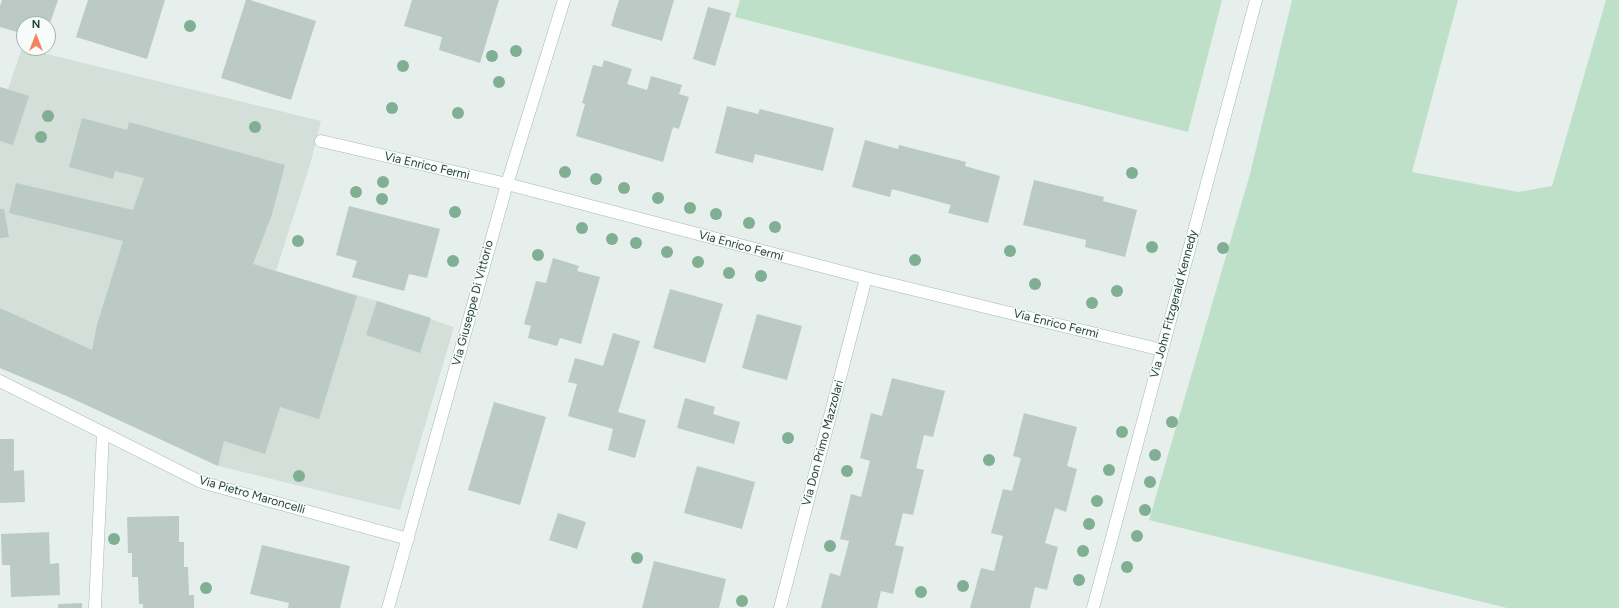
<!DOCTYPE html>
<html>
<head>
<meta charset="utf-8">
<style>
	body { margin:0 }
	#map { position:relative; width:1619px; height:608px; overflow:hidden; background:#e6efeb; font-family:Figtree,sans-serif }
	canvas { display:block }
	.north { position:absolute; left:16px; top:16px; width:40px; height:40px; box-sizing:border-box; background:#f7fbf9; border:1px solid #a3b1ad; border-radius:50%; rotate:0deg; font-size:11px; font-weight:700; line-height:16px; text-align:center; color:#24423a }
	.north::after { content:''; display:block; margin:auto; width:14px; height:18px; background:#f4845f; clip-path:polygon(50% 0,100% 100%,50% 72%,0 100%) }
</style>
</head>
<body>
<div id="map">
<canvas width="1619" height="608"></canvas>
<div class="north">N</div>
</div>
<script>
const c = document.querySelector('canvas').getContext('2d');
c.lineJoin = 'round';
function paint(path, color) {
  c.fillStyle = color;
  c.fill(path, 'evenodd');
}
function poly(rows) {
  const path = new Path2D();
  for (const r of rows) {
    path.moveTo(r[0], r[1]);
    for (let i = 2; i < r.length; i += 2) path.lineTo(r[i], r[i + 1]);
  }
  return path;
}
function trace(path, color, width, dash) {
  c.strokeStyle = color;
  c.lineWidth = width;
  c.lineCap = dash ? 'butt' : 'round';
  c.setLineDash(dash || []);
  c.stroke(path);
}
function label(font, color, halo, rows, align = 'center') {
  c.font = font + ' Figtree,sans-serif';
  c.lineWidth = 3;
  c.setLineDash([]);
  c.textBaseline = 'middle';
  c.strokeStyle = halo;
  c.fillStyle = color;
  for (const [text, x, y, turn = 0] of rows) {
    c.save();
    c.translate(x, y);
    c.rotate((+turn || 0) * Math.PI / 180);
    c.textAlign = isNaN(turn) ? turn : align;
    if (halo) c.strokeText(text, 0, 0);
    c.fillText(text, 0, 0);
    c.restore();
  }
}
const built = poly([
	[22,48,321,121,311,161,276,271,377,301,454,327,400,510,218,466,69,397,0,368,0,87,8,89]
]);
const green = poly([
	[740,0,1222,0,1188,132,735,17],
	[1292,0,1458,0,1412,172,1518,192,1552,186,1606,0,1619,0,1619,608,1507,608,1149,520,1250,174]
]);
const building = poly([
	[2,0,58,0,48,29,48,24,24,24,24,34,0,27,0,6],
	[88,0,165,0,147,59,76,37],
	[246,0,250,0,316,21,291,100,221,78],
	[412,0,499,0,480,63,439,50,442,37,404,26],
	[619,0,674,0,662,41,611,26],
	[708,7,731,13,715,66,693,59],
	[604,60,632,69,627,84,647,90,651,76,682,85,679,94,689,97,679,129,673,127,663,162,576,136,585,104,582,103,593,65,602,67],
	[0,87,29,96,13,145,0,141],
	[727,106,758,114,760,109,834,128,823,171,755,154,753,163,715,153],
	[82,118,127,130,129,122,285,165,272,214,253,264,357,296,319,419,280,407,265,454,224,441,218,466,69,397,0,368,0,308,92,350,97,325,123,241,9,213,16,183,133,210,144,178,115,171,113,179,69,167],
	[865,140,898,149,899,145,966,162,965,166,1000,176,988,223,948,213,951,205,892,189,890,197,852,187],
	[1034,180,1104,197,1103,201,1137,210,1125,257,1085,247,1086,240,1023,225],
	[349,206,440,229,427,278,409,274,404,291,352,277,357,261,336,255],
	[0,209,4,209,9,237,0,238],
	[553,258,579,266,577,271,600,277,581,344,560,338,557,346,528,338,531,326,524,324,536,281,546,283],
	[670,289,723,304,705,363,653,348],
	[377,301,431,318,420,353,366,335],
	[757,314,802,326,787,380,742,368],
	[613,333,640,341,618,412,646,420,635,458,608,450,613,429,568,416,577,384,568,382,575,358,603,366],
	[892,378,945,391,933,437,924,435,916,468,924,470,913,515,903,513,895,545,904,547,893,594,881,591,877,608,821,608,830,573,840,576,849,541,840,539,851,494,861,497,870,461,860,458,871,413,882,416],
	[685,398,715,407,713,414,740,422,734,444,677,428],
	[494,402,546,417,520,505,468,490],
	[1024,413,1077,427,1067,466,1077,469,1066,512,1055,508,1045,543,1058,547,1047,590,1035,587,1030,608,970,608,981,568,994,571,1003,536,991,533,1003,489,1012,491,1021,458,1013,456],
	[0,439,14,439,14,471,24,470,25,502,0,503],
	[697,466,755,482,742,529,684,513],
	[558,513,586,522,577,549,549,540],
	[179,516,179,542,184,542,184,567,188,567,189,595,194,595,194,608,143,608,143,604,139,604,138,577,132,577,132,553,128,553,127,517],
	[49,532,50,564,59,563,60,595,11,597,10,565,2,565,1,534],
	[262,545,350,566,340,608,288,608,289,603,250,594],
	[654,561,726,579,719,608,642,608],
	[82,603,82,608,58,608,58,604]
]);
const minor = poly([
	[321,141,507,184,866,278,1162,350],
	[0,381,201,482,408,539],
	[95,607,103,433],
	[388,608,507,184,564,0],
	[780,608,866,278],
	[1093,608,1256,0]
]);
const trees = [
	[190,26],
	[516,51],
	[492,56],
	[403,66],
	[499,82],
	[392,108],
	[458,113],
	[48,116],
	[255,127],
	[41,137],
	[565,172],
	[1132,173],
	[596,179],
	[383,182],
	[624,188],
	[356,192],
	[658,198],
	[382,199],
	[690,208],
	[455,212],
	[716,214],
	[749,223],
	[775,227],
	[582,228],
	[612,239],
	[298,241],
	[636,243],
	[1152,247],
	[1223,248],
	[1010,251],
	[667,252],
	[538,255],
	[915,260],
	[453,261],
	[698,262],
	[729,273],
	[761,276],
	[1035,284],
	[1117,291],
	[1092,303],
	[1172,422],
	[1122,432],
	[788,438],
	[1155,455],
	[989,460],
	[1109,470],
	[847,471],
	[299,476],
	[1150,482],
	[1097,501],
	[1145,510],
	[1089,524],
	[1137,536],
	[114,539],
	[830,546],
	[1083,551],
	[637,558],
	[1127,567],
	[1079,580],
	[963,586],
	[206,588],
	[921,592],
	[742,601]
];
const streetNames = [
	["Via Enrico Fermi",427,166,13],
	["Via Enrico Fermi",741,246,15],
	["Via Giuseppe Di Vittorio",473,303,-75],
	["Via John Fitzgerald Kennedy",1174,304,-75],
	["Via Enrico Fermi",1056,324,14],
	["Via Don Primo Mazzolari",823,443,-75],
	["Via Pietro Maroncelli",252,495,16]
];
paint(built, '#d4dfda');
paint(green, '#bfe0c8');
paint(building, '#bbcac4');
trace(minor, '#a8b8b2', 13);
trace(minor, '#fff', 12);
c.fillStyle = '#80af93';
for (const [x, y] of trees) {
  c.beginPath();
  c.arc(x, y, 6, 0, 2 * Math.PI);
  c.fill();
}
label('12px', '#24423a', '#f7fbf9', streetNames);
</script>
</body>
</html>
